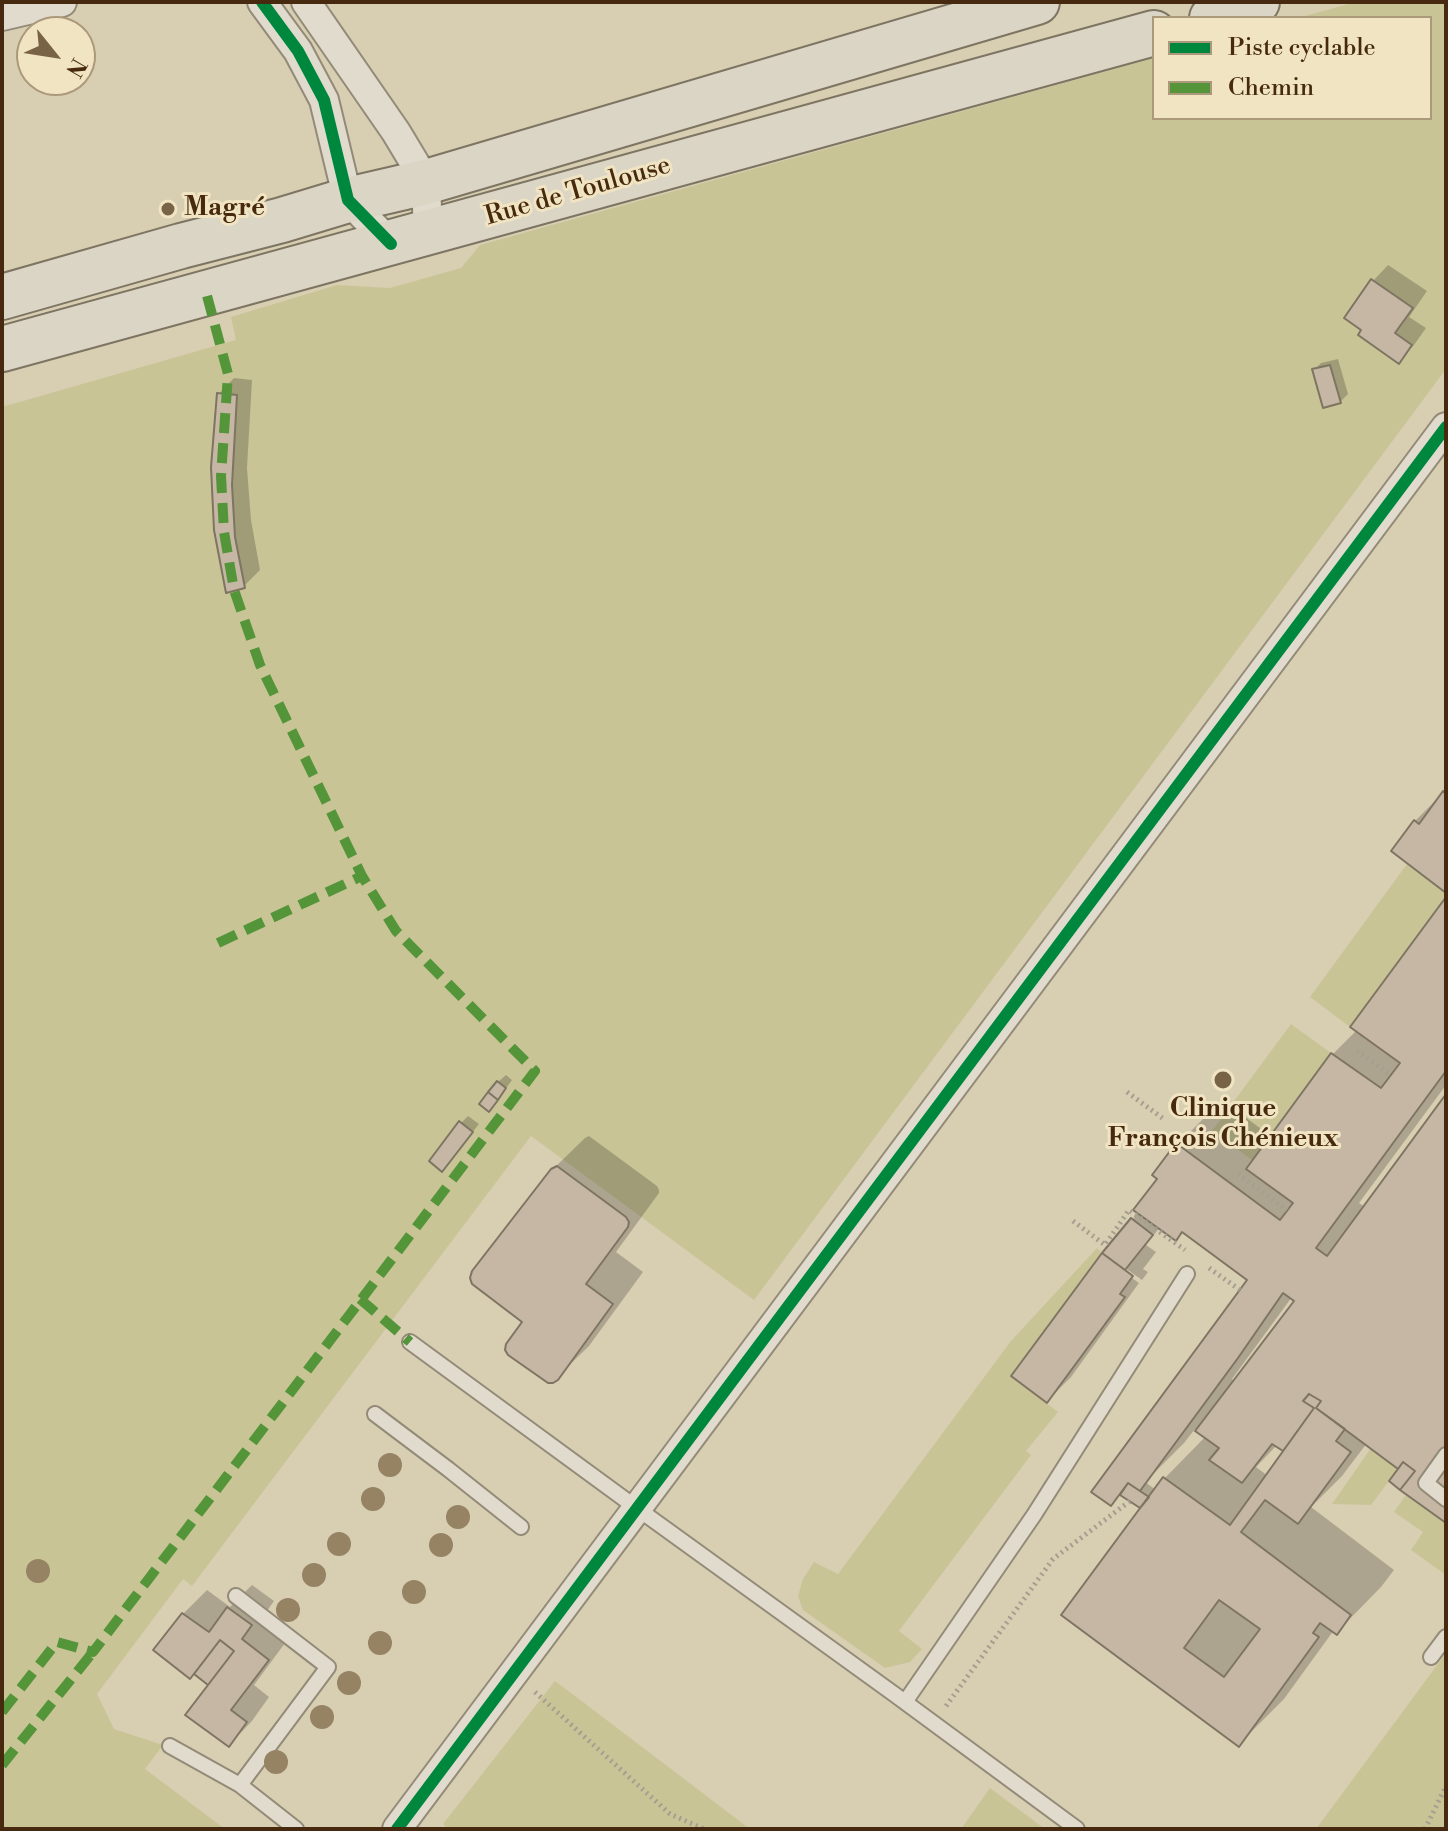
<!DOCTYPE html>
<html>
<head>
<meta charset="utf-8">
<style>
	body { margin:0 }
	#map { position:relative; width:1448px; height:1831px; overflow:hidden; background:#d8ceb2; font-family:"Libre Bodoni",serif }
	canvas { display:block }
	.frame { position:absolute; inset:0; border:4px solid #46290e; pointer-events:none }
	.legend { position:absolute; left:1152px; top:16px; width:280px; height:104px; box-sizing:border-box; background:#f0e4c3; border:2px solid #ac997b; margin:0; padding:10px 14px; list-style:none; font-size:24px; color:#46290e }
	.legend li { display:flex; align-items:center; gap:16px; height:40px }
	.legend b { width:40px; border:2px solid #ac997b }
	.north { position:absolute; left:16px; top:16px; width:80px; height:80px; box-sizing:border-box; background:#f0e4c3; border:2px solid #ac997b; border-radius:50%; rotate:120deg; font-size:22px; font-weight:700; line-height:32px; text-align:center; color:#46290e }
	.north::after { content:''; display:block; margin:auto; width:28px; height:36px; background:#796347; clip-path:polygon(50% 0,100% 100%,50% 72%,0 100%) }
</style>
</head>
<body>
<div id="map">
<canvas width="1448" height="1831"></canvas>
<div class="frame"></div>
<ul class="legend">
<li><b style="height:10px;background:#00873e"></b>Piste cyclable</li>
<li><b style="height:10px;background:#549539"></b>Chemin</li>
</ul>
<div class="north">N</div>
</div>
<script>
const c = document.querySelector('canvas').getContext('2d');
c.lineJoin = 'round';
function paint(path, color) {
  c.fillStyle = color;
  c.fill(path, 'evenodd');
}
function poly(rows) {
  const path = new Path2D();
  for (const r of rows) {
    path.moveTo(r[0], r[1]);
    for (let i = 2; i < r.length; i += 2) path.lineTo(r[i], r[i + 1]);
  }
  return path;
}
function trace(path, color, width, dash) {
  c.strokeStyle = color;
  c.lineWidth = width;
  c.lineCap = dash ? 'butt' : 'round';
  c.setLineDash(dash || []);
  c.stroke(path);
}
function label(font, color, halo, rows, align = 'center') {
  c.font = font + ' "Libre Bodoni",serif';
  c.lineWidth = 6;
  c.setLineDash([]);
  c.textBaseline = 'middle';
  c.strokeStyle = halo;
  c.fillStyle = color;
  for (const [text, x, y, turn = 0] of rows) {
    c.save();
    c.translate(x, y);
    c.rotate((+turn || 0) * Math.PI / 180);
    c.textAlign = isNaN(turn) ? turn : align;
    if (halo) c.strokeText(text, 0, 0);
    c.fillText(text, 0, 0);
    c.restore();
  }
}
const green = poly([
	[1356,2,1446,2,1446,369,754,1300,531,1136,192,1586,183,1579,97,1694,114,1729,163,1745,145,1769,225,1829,2,1829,2,407,236,340,231,317,337,285,390,288,461,268,480,245,1154,58,1154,118,1430,118,1430,18,1298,18],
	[1407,864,1446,893,1446,897,1350,1027,1310,997],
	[1291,1024,1331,1053,1252,1160,1212,1131],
	[1097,1248,1102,1253,1011,1376,1058,1412,1026,1451,1031,1455,899,1631,922,1649,910,1662,885,1668,803,1610,798,1596,803,1579,814,1562,838,1574,1011,1341],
	[1371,1448,1398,1469,1371,1505,1332,1504],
	[1406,1495,1446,1523,1446,1575,1411,1550,1423,1532,1394,1512],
	[1446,1653,1446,1829,1316,1829],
	[555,1681,575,1696,750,1829,448,1829,443,1824],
	[990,1788,1045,1829,961,1829]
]);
const shadow = poly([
	[1388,265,1427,291,1409,317,1426,328,1414,345,1399,361,1373,281],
	[1338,359,1348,394,1340,402,1314,370,1321,363],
	[234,378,252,380,247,468,251,520,260,570,244,586,227,590,219,394],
	[1446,790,1446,890,1415,821],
	[1446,900,1446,1085,1359,1203,1365,1207,1446,1097,1446,1521,1401,1468,1367,1443,1342,1476,1311,1507,1394,1570,1381,1587,1337,1632,1334,1630,1284,1699,1239,1744,1064,1615,1143,1508,1122,1493,1111,1503,1250,1279,1184,1231,1176,1239,1160,1227,1146,1245,1156,1252,1143,1269,1148,1272,1142,1280,1125,1268,1122,1271,1139,1283,1071,1377,1047,1401,1103,1254,1139,1212,1160,1178,1177,1145,1222,1100,1272,1137,1333,1054,1357,1030],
	[1292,1297,1296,1301,1235,1382,1232,1379],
	[1195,1429,1206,1436,1165,1478,1156,1490,1145,1482,1184,1443],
	[1277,1445,1286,1451,1268,1476,1256,1467],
	[506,1075,512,1080,496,1102,498,1082],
	[468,1116,479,1124,449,1162,461,1123],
	[589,1136,657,1186,659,1190,659,1193,616,1252,643,1272,589,1346,556,1378,525,1322,552,1170,585,1138],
	[252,1585,274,1601,264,1615,291,1635,254,1685,269,1697,252,1721,229,1745,211,1685,194,1672,183,1614,207,1590,230,1607]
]);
const building = poly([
	[1371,279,1413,308,1395,333,1412,345,1399,364,1358,335,1361,330,1344,318,1371,279],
	[1330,365,1341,403,1323,408,1312,369,1330,365],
	[217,393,237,395,232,485,235,537,245,588,226,593,214,530,211,467,217,393],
	[1443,791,1446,794,1446,893,1391,851,1414,820,1419,824,1443,791],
	[1446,897,1446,1071,1316,1248,1327,1256,1446,1094,1446,1523,1400,1490,1415,1471,1403,1462,1398,1469,1316,1408,1321,1401,1309,1394,1303,1401,1314,1408,1283,1451,1272,1444,1242,1483,1209,1460,1219,1448,1195,1431,1294,1301,1283,1293,1238,1358,1140,1491,1128,1483,1111,1506,1091,1492,1247,1280,1182,1232,1176,1241,1133,1210,1157,1179,1152,1175,1176,1143,1280,1220,1293,1203,1246,1169,1331,1053,1381,1088,1400,1063,1350,1027,1446,897],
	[497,1081,506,1088,498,1100,488,1092,497,1081],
	[488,1092,498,1100,489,1112,479,1104,488,1092],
	[459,1121,473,1132,442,1172,429,1161,459,1121],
	[557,1166,626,1217,629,1222,628,1227,586,1284,613,1304,558,1380,553,1383,548,1383,508,1355,505,1350,506,1344,522,1322,472,1284,470,1278,472,1271,551,1169,557,1166],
	[1131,1218,1153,1235,1125,1270,1102,1253,1131,1218],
	[1102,1253,1133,1276,1120,1294,1125,1297,1047,1403,1011,1376,1102,1253],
	[1309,1394,1321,1401,1316,1408,1345,1429,1336,1441,1351,1452,1298,1524,1265,1500,1241,1532,1351,1615,1337,1635,1320,1623,1313,1633,1319,1637,1239,1747,1061,1615,1163,1477,1230,1525,1314,1408,1303,1401,1309,1394],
	[1219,1600,1260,1629,1224,1677,1184,1648,1219,1600],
	[1403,1462,1415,1471,1400,1490,1389,1481,1403,1462],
	[1128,1483,1149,1497,1140,1508,1120,1495,1128,1483],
	[227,1607,252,1625,242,1639,269,1660,231,1710,247,1722,229,1747,185,1715,234,1651,220,1640,190,1679,153,1650,182,1613,209,1632,227,1607],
	[220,1640,234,1651,208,1685,194,1674,220,1640]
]);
const path = poly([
	[1357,1051,1391,1075],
	[1127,1092,1165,1120],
	[1238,1174,1287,1210],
	[1073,1221,1105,1245,1129,1210,1185,1250],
	[1209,1268,1240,1290],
	[535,1692,670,1814,704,1829],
	[946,1706,1053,1559,1130,1501],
	[1425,1829,1446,1786]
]);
const lane = poly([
	[410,1342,638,1509,894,1694,1077,1829],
	[375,1414,448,1469,521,1527],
	[1446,1455,1426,1483,1446,1499],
	[236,1596,328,1667,240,1785,296,1829],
	[1431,1657,1446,1637],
	[905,1702,1034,1515,1187,1274],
	[170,1746,240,1785]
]);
const street = poly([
	[262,2,298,51,324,100,348,200,391,244],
	[306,2,396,132,426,182,428,234],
	[2,16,62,2],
	[397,1829,1446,427]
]);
const primary = poly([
	[1212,18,1231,13,1257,2],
	[2,297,181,246,282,220,348,200,426,182,1037,2],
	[2,349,1154,33]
]);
const quiet = poly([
	[218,943,362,876],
	[360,1299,410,1342],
	[2,1712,57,1642,93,1652,535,1071,396,931,362,876,260,665,234,590,224,532,221,476,228,374,206,292],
	[2,1765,93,1652]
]);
const cycleway = poly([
	[262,2,298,51,324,100,348,200,391,244],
	[397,1829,1446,427]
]);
const trees = [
	[390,1465],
	[373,1499],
	[458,1517],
	[339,1544],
	[441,1545],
	[38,1571],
	[314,1575],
	[414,1592],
	[288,1610],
	[380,1643],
	[349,1683],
	[322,1717],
	[276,1762]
];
const markers = [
	[168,209,8,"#796347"],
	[1223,1080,10,"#796347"]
];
const streetNames = [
	["Rue de Toulouse",578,192,-16]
];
const poiNames = [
	["Magré",184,209],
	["Clinique",1223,1110,"center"],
	["François Chénieux",1223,1140,"center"]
];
paint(green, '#c9c496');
paint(shadow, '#0003');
paint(building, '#c6b6a4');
trace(building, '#7e7462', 2);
trace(lane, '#938a77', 18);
trace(street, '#938a77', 32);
trace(primary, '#7e7462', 48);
trace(path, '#a59e91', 5, [2, 4]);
trace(lane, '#e0dbcd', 14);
trace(street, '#e0dbcd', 28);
trace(primary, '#dbd5c5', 44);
trace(quiet, '#549539', 10, [20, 10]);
trace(cycleway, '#00873e', 12);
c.fillStyle = '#958364';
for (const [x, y] of trees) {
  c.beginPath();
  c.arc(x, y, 12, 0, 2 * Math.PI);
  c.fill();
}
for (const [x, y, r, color] of markers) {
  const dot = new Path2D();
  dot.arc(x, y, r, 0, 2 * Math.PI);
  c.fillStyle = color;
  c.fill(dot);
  trace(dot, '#f0e4c3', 3);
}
label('26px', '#46290e', '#f0e4c3', streetNames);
label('bold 26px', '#46290e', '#f0e4c3', poiNames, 'left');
</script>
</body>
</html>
